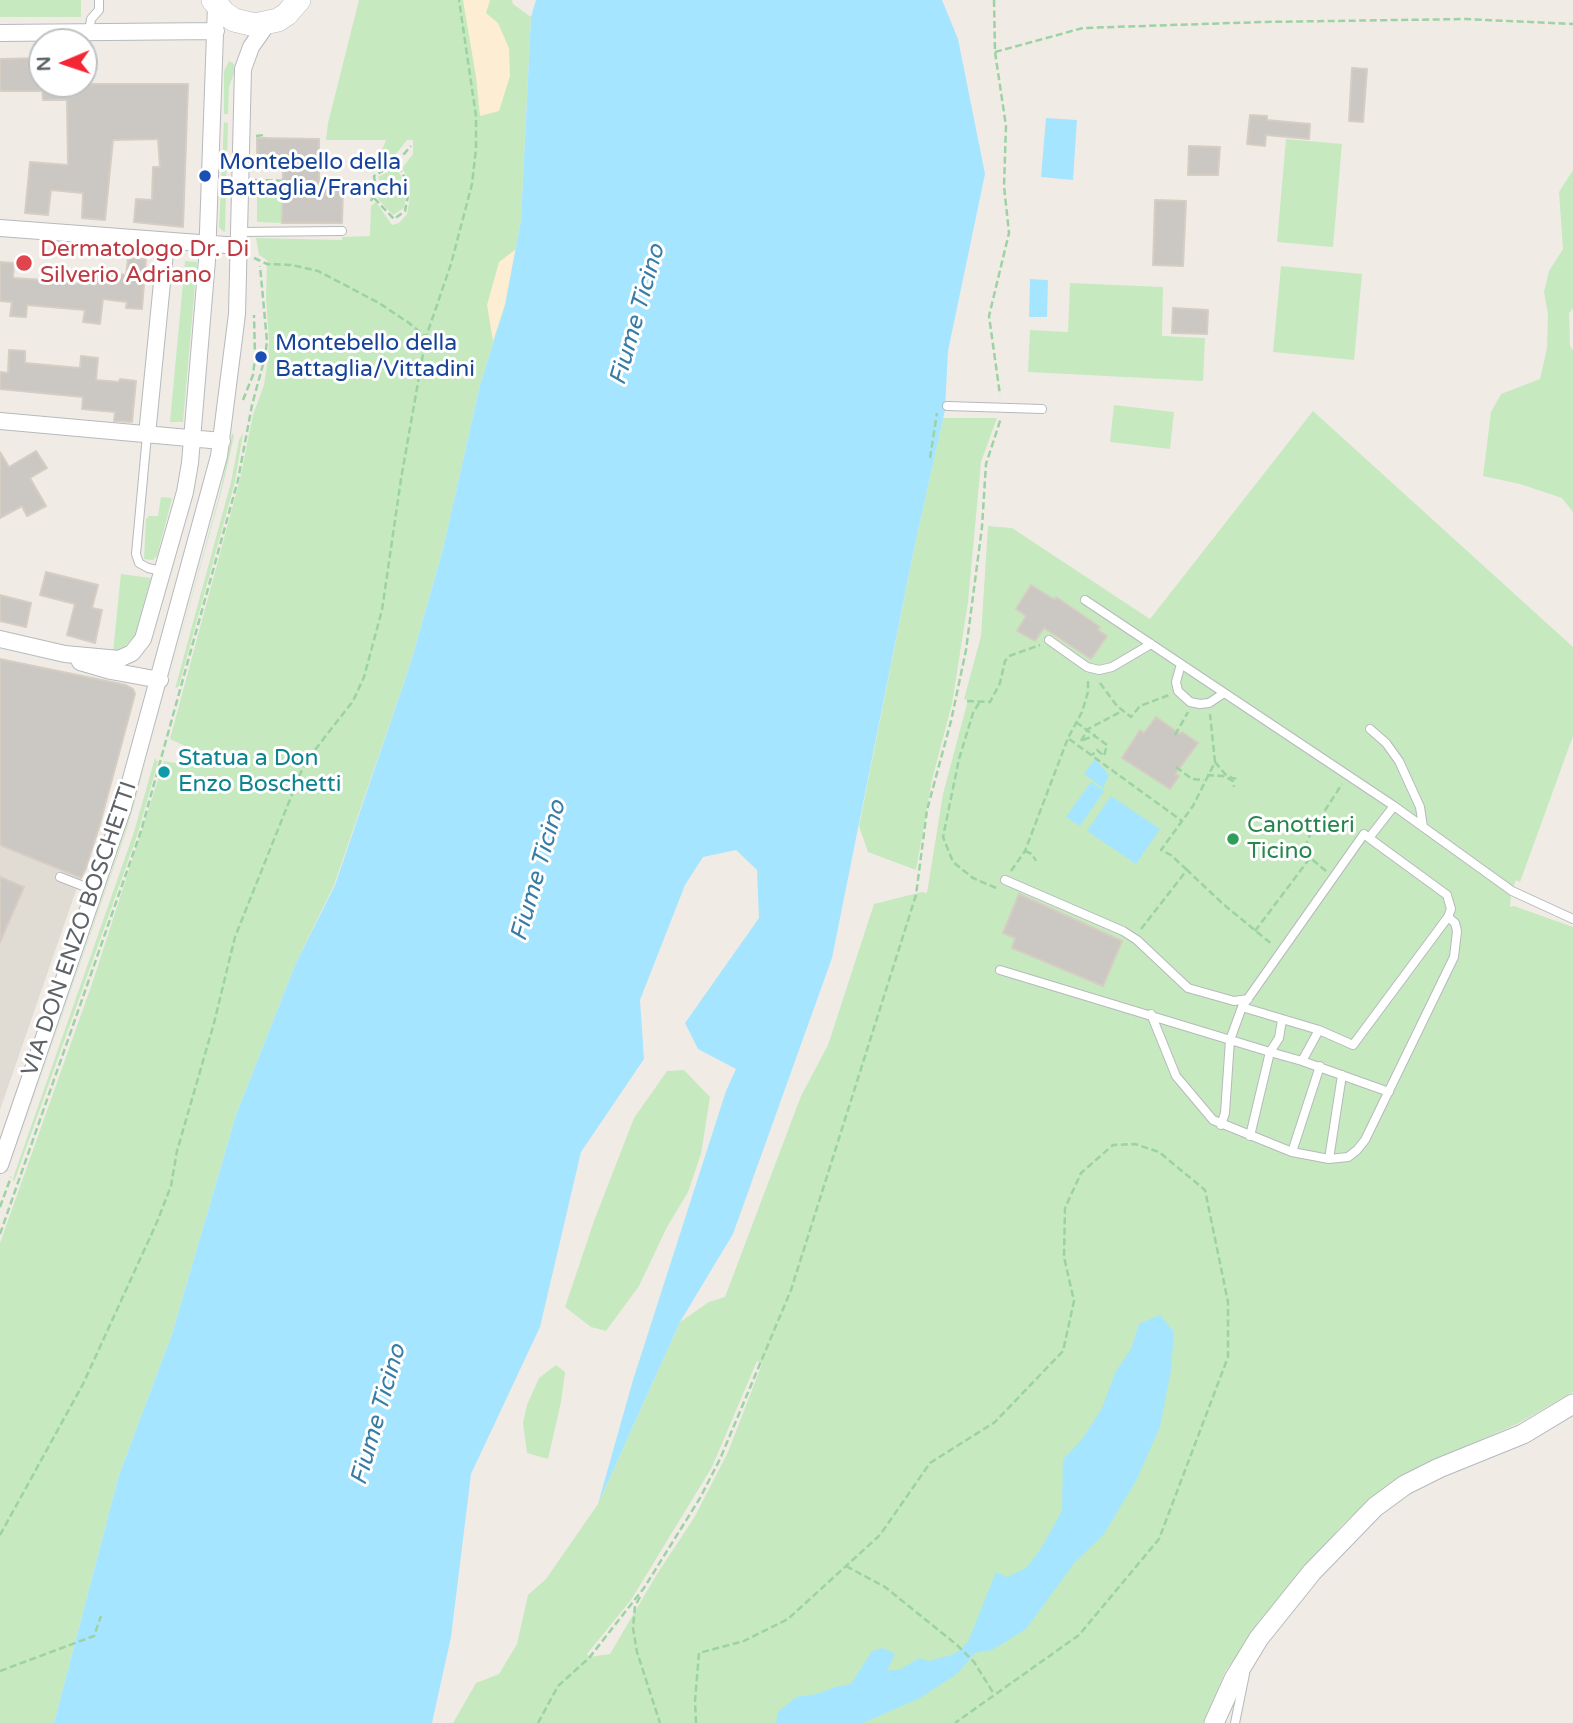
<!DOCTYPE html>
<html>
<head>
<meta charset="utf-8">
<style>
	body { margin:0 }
	#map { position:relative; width:1573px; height:1723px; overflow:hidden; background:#f0ece5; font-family:"Varela Round",sans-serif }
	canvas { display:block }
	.north { position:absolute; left:28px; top:28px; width:70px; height:70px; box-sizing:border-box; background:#fff; border:2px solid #bec1c2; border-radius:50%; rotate:268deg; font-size:19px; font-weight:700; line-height:28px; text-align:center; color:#5d6367 }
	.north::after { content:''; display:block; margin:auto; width:24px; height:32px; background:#f52633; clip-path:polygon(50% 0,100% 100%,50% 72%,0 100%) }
</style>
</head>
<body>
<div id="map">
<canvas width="1573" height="1723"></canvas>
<div class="north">N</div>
</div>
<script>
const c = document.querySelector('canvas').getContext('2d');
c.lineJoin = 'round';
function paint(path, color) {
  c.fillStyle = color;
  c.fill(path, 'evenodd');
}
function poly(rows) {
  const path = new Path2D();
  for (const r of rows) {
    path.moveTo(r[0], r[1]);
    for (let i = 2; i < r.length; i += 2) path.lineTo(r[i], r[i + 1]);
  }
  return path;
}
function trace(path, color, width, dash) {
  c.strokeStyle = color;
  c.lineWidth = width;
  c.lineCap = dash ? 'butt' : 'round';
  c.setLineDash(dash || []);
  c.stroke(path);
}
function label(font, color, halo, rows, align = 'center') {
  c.font = font + ' "Varela Round",sans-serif';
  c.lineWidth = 6;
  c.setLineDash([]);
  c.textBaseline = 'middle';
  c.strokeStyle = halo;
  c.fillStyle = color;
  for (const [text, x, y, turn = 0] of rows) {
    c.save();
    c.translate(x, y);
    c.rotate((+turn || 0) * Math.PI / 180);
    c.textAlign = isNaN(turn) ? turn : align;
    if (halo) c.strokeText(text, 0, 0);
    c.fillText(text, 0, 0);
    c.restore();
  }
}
const education = poly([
	[0,845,80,879,0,1110]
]);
const green = poly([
	[0,0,81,0,81,17,0,17],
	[359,0,512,0,513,4,531,17,521,220,505,305,480,385,443,549,410,665,334,885,295,965,236,1115,172,1334,119,1475,54,1723,0,1723,0,1243,93,981,164,761,181,764,185,746,170,739,240,479,253,415,264,385,268,358,269,341,266,298,267,260,259,255,256,238,342,240,342,237,370,236,371,206,376,202,392,225,399,223,407,214,410,196,409,180,402,168,413,154,413,140,407,140,389,163,372,173,372,162,380,155,386,140,326,140,328,123],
	[229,61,234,64,234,73,229,87,228,114,224,114,224,71],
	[224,122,228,123,225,231,224,232,219,227],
	[1286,139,1342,144,1333,247,1277,242],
	[392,170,397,171,401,175,406,197,404,208,393,215,378,199,383,188,378,177],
	[1573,170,1573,308,1569,313,1570,346,1573,350,1573,512,1562,498,1520,484,1483,476,1491,412,1501,394,1540,379,1547,348,1548,314,1544,292,1549,271,1563,249,1559,192],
	[284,183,282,223,257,222,257,184],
	[185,261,197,262,183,422,170,422],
	[1281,266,1362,274,1354,360,1273,352],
	[1070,283,1163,287,1162,336,1205,338,1203,381,1028,372,1030,330,1068,332],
	[1114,405,1174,412,1170,449,1110,442],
	[1313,411,1573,647,1573,736,1520,882,1516,880,1511,894,1510,907,1514,906,1573,927,1573,1392,1519,1423,1460,1449,1373,1496,1342,1525,1299,1576,1226,1670,1204,1723,453,1723,476,1683,499,1674,517,1644,528,1595,546,1579,598,1504,680,1322,709,1302,725,1297,801,1096,828,1045,874,904,922,892,927,893,943,794,968,700,964,699,981,636,988,526,1012,528,1150,619],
	[757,1361,762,1364,728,1452,694,1518,657,1574,610,1654,589,1657,587,1654,631,1600,712,1467],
	[943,418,997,418,981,462,968,602,952,704,932,780,916,870,868,852,859,826,915,544],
	[232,433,234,436,222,489,167,687,221,489],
	[243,433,235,482,179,686,175,689,231,482,239,440],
	[161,497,172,498,167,518,157,556,153,560,144,559,146,519,149,516,158,516],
	[121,574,151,578,135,636,124,647,113,652],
	[155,758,158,762,138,833,14,1182,13,1178,134,832],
	[146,762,126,832,6,1177,125,832],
	[684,1070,710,1097,701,1154,688,1192,667,1227,639,1286,606,1331,591,1327,565,1307,594,1221,634,1118,667,1071],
	[556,1365,565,1372,561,1402,548,1459,527,1453,523,1423,527,1405,539,1378]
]);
const sand = poly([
	[463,0,490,0,486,13,498,23,509,48,510,76,499,111,480,116,476,77],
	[516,249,505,305,493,341,487,305,499,262]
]);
const water = poly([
	[536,0,942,0,958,39,985,174,948,351,945,410,915,544,832,958,733,1234,680,1322,598,1504,633,1380,726,1091,736,1069,698,1049,685,1023,759,918,757,870,736,850,703,857,685,885,640,1000,644,1059,581,1152,540,1327,471,1474,451,1637,432,1723,54,1723,119,1475,172,1334,236,1115,295,965,335,885,410,665,443,549,480,385,505,305,521,220,531,17],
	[1046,118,1077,120,1073,180,1041,177],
	[1030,279,1048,280,1047,317,1029,317],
	[1095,759,1109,775,1103,788,1084,774],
	[1091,782,1104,791,1080,826,1066,817],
	[1111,796,1160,829,1136,864,1087,831],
	[1160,1315,1174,1332,1171,1370,1160,1427,1137,1479,1104,1534,1075,1562,1026,1629,992,1650,975,1653,957,1674,920,1698,863,1723,776,1723,778,1712,796,1697,817,1694,835,1687,851,1684,872,1651,883,1648,895,1654,887,1671,901,1669,919,1658,929,1661,955,1654,968,1642,996,1572,1007,1577,1026,1568,1040,1550,1062,1511,1063,1460,1083,1438,1102,1408,1115,1373,1131,1349,1139,1324]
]);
const building = poly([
	[42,58,42,84,188,84,183,227,134,222,136,199,152,200,153,167,160,167,158,139,113,140,105,220,82,218,83,193,51,190,48,215,25,213,30,162,68,165,67,100,43,100,42,86,42,91,0,91,0,59,42,58],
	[1352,68,1367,69,1363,122,1349,121,1352,68],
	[1250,115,1267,116,1267,120,1310,124,1309,139,1266,135,1265,146,1247,144,1250,115],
	[257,138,319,139,319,188,343,188,342,223,282,223,283,168,257,168,257,138],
	[1189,146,1220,147,1218,175,1188,175,1189,146],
	[1155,200,1186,201,1183,266,1153,265,1155,200],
	[128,258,146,259,142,309,126,308,127,302,103,299,100,324,83,322,85,310,27,305,26,317,10,316,12,302,0,301,0,262,14,263,13,278,44,280,45,267,62,268,61,282,96,285,97,272,126,275,128,258],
	[1173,308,1208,310,1207,334,1172,333,1173,308],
	[9,350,25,351,25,363,80,368,81,356,98,358,96,380,119,382,120,379,136,381,132,422,114,421,115,412,82,409,83,397,0,389,0,372,8,373,9,350],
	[36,451,47,468,30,478,46,506,27,516,22,506,0,518,0,452,9,467,36,451],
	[46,572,98,585,92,608,102,610,95,643,67,635,75,604,40,595,46,572],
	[1031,585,1055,600,1056,597,1100,627,1098,630,1107,636,1091,659,1044,628,1035,641,1017,631,1026,616,1016,609,1031,585],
	[0,595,31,603,26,627,0,621,0,595],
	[0,659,126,685,133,689,135,694,100,824,86,868,81,878,0,845,0,659],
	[1156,717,1180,734,1182,732,1198,743,1175,774,1179,776,1170,789,1122,758,1140,730,1144,733,1156,717],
	[0,877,24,887,0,942,0,877],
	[1019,894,1122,941,1103,986,1012,948,1015,938,1003,933,1019,894]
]);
const path = poly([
	[994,0,995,52,1006,126,1004,186,1009,233,989,316,1000,395],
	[995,52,1083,28,1263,22,1466,19,1573,24],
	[256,136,264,135,264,138],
	[255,180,296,181],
	[352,190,376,190],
	[374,198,394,219,405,211,408,196,407,181,396,163],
	[371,201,376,190,374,176,396,163,411,146],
	[254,258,267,264,292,265,318,271,379,303,409,323,426,337],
	[243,400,253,375,255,358,254,315],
	[930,458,937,413],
	[1100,683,1117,706,1131,717,1140,706,1169,695],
	[967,701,990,702,1000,683,1005,661,1009,656,1040,645],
	[979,703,973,713,959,759,943,837,953,862,973,878,996,888],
	[1076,722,1107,745,1104,756,1097,750,1092,755],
	[1175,735,1188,712],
	[1069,739,1182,821],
	[1083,740,1096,735],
	[1081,741,1088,729,1124,710],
	[1215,762,1225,774,1232,778,1239,779],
	[1176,767,1192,779,1204,780],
	[1207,775,1223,776,1233,781,1234,787],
	[1025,851,1032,854,1036,861],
	[1187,870,1171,855,1161,850,1193,806,1215,762,1210,714],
	[1011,871,1025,851,1068,738,1082,712,1088,692,1088,678],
	[1326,871,1308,856,1307,842,1311,832,1342,784],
	[1141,929,1187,870,1223,904,1273,945],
	[1255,931,1310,858],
	[0,1207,11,1177],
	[0,1234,141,831,238,480,252,405,265,357,267,341,260,266],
	[0,1535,83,1384,157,1222,171,1186,177,1151,214,1023,235,937,301,772,311,755,353,701,364,677,382,610,401,479,426,337,451,264,472,184,476,149,476,116,459,0],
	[846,1566,885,1587,957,1645,974,1662,994,1694],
	[640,1597,635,1606,633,1628,637,1652,660,1723],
	[0,1671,94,1636,101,1616],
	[538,1723,558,1686,589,1658,644,1588,700,1498,720,1459,791,1290,916,895,927,810,951,721,966,650,982,527,986,464,1001,418],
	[696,1723,695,1701,699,1653,744,1641,788,1619,880,1535,930,1463,995,1422,1063,1351,1074,1301,1064,1257,1065,1208,1081,1173,1113,1145,1135,1144,1159,1152,1205,1190,1228,1302,1228,1357,1159,1539,1079,1635,955,1723]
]);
const service = poly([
	[89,32,91,19,99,10,99,0],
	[239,232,342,231],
	[947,406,1042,409],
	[147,435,136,554,139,563,148,568,162,571],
	[1085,600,1394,806,1512,891,1573,919],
	[1049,640,1087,667,1099,670,1112,667,1151,644],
	[1181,664,1176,682,1178,691,1190,702,1200,704,1209,703,1224,693],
	[1370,729,1386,743,1399,761,1420,807,1423,827],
	[1369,838,1447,895,1451,909,1448,917,1353,1045,1319,1030,1242,1007,1364,834,1369,838,1394,806],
	[60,877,96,891],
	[1005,880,1123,931,1137,940,1188,988,1234,1001,1248,999],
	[1000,970,1270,1052,1279,1038,1282,1020],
	[1151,1014,1176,1076,1213,1120,1292,1152,1329,1159,1348,1157,1357,1150,1365,1140,1454,957,1457,931,1455,923,1448,917],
	[1302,1061,1389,1092],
	[1221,1125,1225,1113,1230,1040,1242,1007],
	[1250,1136,1270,1052,1302,1061,1319,1030],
	[1292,1152,1320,1066],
	[1329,1159,1342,1075],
	[1235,1723,1245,1674]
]);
const minor = poly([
	[0,33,216,31],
	[0,228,239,246],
	[0,421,222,441],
	[147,435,166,242],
	[0,639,65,654,119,659,132,653,143,639,185,492,190,463,207,260,216,5],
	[80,662,111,671,160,680],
	[0,1165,123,808,219,456,237,314,243,69,251,47,267,24]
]);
const tertiary = poly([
	[1214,1723,1234,1679,1259,1638,1312,1572,1375,1507,1405,1485,1439,1468,1523,1434,1573,1404]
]);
const secondary = poly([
	[213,0,224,13,234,20,255,25,278,20,287,14,299,0]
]);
const markers = [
	[205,176,7,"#1a4fb4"],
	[24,263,9,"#e0444e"],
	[261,357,7,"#1a4fb4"],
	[164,772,7,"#0f9aa8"],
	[1233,839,7,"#2e9e5b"]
];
const transitNames = [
	["Montebello della",219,163],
	["Battaglia/Franchi",219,189],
	["Montebello della",275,344],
	["Battaglia/Vittadini",275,370]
];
const healthNames = [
	["Dermatologo Dr. Di",40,250],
	["Silverio Adriano",40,276]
];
const cultureNames = [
	["Statua a Don",178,759],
	["Enzo Boschetti",178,785]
];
const leisureNames = [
	["Canottieri",1247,826],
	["Ticino",1247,852]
];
const streetNames = [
	["VIA DON ENZO BOSCHETTI",80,929,-71]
];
const waterNames = [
	["Fiume Ticino",638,315,-74],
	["Fiume Ticino",539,871,-74],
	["Fiume Ticino",379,1415,-74]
];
paint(education, '#e0dcd4');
paint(green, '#c6e9c0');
paint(sand, '#fdedd3');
paint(water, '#a6e5ff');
paint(building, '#cbc7c2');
trace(building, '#d6cdc3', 2);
trace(service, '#b6b9bd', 10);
trace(minor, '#b6b9bd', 18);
trace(tertiary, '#b6b9bd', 21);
trace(secondary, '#b4b9be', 24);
trace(path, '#9cd2a4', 2.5, [7, 3.5]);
trace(service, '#fff', 8);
trace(minor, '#fff', 16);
trace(tertiary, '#fff', 19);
trace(secondary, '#fff', 23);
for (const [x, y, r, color] of markers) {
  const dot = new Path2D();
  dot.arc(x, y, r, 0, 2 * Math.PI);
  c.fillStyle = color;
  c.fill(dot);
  trace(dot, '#fff', 2.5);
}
label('23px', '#164399', '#fff', transitNames, 'left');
label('23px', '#be3a42', '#fff', healthNames, 'left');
label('23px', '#0d838f', '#fff', cultureNames, 'left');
label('23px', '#27864d', '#fff', leisureNames, 'left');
label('23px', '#5d6367', '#fff', streetNames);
label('italic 24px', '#377ca7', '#fff', waterNames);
</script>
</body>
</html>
